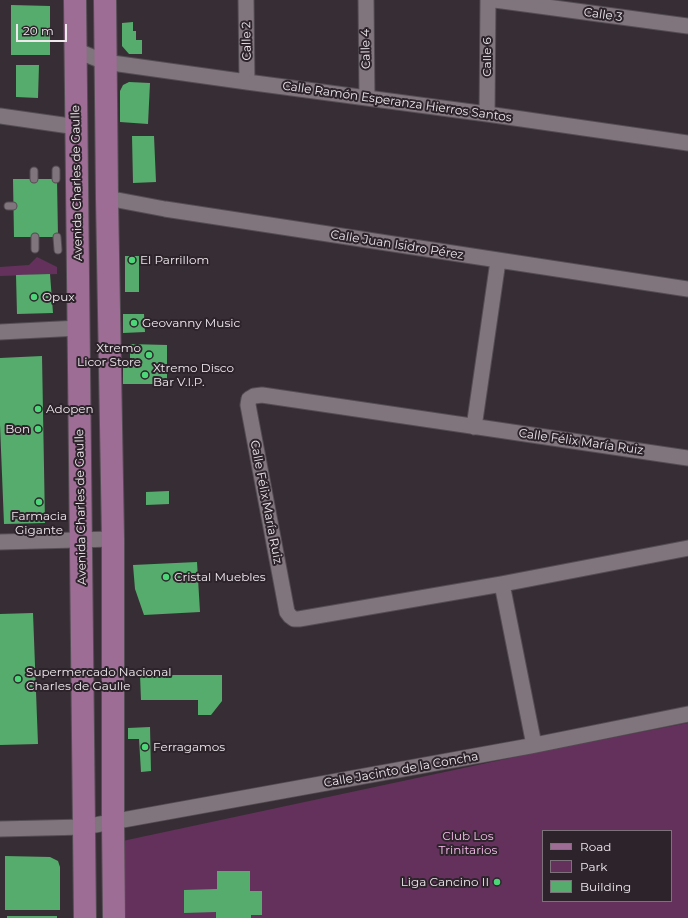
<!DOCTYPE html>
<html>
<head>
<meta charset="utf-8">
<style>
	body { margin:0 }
	#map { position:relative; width:688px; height:918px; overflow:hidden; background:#372e35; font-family:Montserrat,sans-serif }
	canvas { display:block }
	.legend { position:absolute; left:542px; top:830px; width:130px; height:72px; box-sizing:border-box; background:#2d242b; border:1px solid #7b7379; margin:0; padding:5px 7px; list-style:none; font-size:12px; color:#efe9ee }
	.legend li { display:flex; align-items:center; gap:8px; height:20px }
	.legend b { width:20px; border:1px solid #7b7379 }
	.scale { position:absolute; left:16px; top:24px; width:51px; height:18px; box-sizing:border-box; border:2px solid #efe9ee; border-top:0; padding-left:5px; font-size:12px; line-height:14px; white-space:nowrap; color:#efe9ee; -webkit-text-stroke:3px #2d242b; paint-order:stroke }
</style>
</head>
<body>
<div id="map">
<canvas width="688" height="918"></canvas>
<ul class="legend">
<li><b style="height:5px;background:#9e6d96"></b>Road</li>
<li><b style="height:11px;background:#64315d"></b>Park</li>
<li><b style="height:11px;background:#56ac6c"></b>Building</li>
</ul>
<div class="scale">20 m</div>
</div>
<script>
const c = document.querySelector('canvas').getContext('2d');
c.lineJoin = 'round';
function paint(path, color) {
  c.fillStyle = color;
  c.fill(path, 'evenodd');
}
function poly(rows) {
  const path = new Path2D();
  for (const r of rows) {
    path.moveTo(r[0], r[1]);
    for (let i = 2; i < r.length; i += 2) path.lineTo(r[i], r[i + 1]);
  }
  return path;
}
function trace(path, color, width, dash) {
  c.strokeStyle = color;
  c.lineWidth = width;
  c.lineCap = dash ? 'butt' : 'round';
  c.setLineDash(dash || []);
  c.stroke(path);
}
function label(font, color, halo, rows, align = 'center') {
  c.font = font + ' Montserrat,sans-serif';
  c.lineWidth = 4;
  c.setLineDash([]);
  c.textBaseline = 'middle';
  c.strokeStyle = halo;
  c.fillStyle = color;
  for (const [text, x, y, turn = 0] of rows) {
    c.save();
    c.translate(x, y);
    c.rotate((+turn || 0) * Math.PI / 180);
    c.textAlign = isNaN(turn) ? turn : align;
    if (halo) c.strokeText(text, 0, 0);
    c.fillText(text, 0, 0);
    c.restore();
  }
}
const green = poly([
	[37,257,57,267,57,274,0,276,0,267,29,265],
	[688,723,688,918,120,918,118,842,529,754],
	[543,831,671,831,671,901,543,901]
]);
const building = poly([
	[11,5,50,6,50,55,11,55],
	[133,22,133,31,136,31,136,40,142,40,142,54,129,54,122,46,122,23],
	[16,65,39,65,38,98,16,97],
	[129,82,150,83,148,124,120,122,120,91,123,85],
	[132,136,154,136,156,182,133,183],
	[13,179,57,179,58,237,14,237],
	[125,256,139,256,139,292,125,292],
	[50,274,53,313,17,314,16,275],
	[123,314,144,314,145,332,123,333],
	[130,344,167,345,167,384,123,384,123,366,130,366],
	[42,356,45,523,4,524,0,425,0,358],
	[169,491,169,504,146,505,146,492],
	[197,562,200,612,144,615,135,589,133,565],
	[33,613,38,744,0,745,0,614],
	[140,675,222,675,222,701,211,715,198,715,198,700,141,700],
	[150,727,151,771,141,772,139,739,128,739,128,728],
	[5,856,50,857,58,861,60,867,60,910,5,910],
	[217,871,250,871,250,891,262,891,262,915,251,915,251,918,216,918,216,912,184,913,184,890,217,889],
	[7,916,57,916,57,918,7,918]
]);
const service = poly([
	[56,170,56,179],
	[34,171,34,179],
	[8,206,13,206],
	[35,237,35,249],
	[57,237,58,250]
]);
const minor = poly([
	[246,0,247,82],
	[366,0,367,98],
	[495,0,688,26],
	[75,50,105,62,247,82,487,114,688,143],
	[487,114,488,0],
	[0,116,77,127],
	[107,198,165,209,688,289],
	[0,332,79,328],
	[474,427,498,261],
	[688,458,262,395,254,396,249,399,248,405,287,612,290,616,294,619,299,619,502,584,688,548],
	[0,542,113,539],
	[502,584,534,745],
	[0,829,84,827,530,746,688,714]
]);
const primary = poly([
	[75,0,85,918],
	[105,0,107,198,113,539,113,822,114,918]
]);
const markers = [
	[132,260,4,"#4bd677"],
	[34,297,4,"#4bd677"],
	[134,323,4,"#4bd677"],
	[149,355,4,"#4bd677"],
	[145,375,4,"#4bd677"],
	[38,409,4,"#4bd677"],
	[38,429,4,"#4bd677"],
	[39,502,4,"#4bd677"],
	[166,577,4,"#4bd677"],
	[18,679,4,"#4bd677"],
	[145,747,4,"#4bd677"],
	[497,882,4,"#4bd677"]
];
const streetNames = [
	["Calle 3",603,15,8],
	["Calle 2",247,41,-91],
	["Calle 4",366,49,-91],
	["Calle 6",487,57,-90],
	["Calle Ramón Esperanza Hierros Santos",397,102,8],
	["Avenida Charles de Gaulle",77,183,-91],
	["Calle Juan Isidro Pérez",397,245,9],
	["Calle Félix María Ruiz",581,442,8],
	["Calle Félix María Ruiz",266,502,79],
	["Avenida Charles de Gaulle",81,507,-91],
	["Calle Jacinto de la Concha",401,770,-10]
];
const poiNames = [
	["El Parrillom",140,260],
	["Opux",42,297],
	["Geovanny Music",142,323],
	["Xtremo",141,348,"right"],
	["Licor Store",141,362,"right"],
	["Xtremo Disco",153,368],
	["Bar V.I.P.",153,382],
	["Adopen",46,409],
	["Bon",30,429,"right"],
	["Farmacia",39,516,"center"],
	["Gigante",39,530,"center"],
	["Cristal Muebles",174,577],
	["Supermercado Nacional",26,672],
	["Charles de Gaulle",26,686],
	["Ferragamos",153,747],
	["Liga Cancino II",489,882,"right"]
];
const parkNames = [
	["Club Los",468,836],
	["Trinitarios",468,850]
];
paint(green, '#64315d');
paint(building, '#56ac6c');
trace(service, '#544d53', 9);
trace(minor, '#544d53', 17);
trace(primary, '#544d53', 24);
trace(service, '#80757d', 7);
trace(minor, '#80757d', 15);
trace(primary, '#9e6d96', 22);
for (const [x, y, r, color] of markers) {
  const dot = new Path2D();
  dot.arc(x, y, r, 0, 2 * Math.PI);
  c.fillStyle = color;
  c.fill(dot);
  trace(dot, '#2d242b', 1.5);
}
label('12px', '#efe9ee', '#2d242b', streetNames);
label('12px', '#efe9ee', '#2d242b', poiNames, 'left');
label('12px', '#fabeef', '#2d242b', parkNames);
</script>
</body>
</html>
